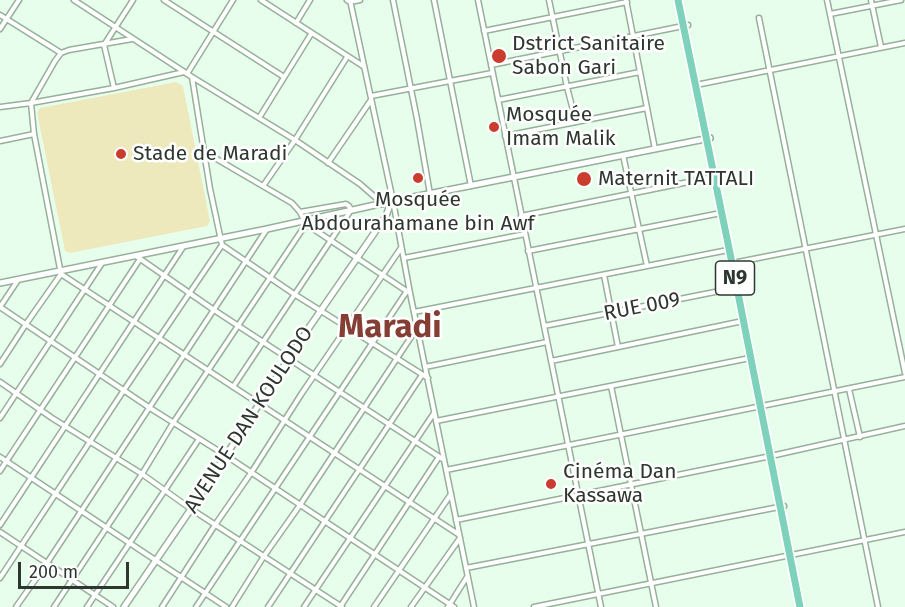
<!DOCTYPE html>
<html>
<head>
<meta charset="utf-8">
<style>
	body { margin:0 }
	#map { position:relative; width:905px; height:607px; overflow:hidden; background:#e8feec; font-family:"Fira Sans",sans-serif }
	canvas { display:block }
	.scale { position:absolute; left:18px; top:562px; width:111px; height:27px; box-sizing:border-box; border:3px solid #2d372f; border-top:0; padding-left:8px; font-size:18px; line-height:21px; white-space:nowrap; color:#2d372f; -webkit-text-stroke:4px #fff; paint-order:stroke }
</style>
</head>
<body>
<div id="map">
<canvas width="905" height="607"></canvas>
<div class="scale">200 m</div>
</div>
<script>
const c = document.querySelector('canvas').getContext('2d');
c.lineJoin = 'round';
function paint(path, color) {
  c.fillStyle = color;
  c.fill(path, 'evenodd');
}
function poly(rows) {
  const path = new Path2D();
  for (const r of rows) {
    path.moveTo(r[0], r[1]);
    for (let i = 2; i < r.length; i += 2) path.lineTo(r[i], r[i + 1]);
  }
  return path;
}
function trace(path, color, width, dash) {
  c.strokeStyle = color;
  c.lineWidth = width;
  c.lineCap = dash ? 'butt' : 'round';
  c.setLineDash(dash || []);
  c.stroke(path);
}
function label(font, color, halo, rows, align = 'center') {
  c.font = font + ' "Fira Sans",sans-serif';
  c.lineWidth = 5;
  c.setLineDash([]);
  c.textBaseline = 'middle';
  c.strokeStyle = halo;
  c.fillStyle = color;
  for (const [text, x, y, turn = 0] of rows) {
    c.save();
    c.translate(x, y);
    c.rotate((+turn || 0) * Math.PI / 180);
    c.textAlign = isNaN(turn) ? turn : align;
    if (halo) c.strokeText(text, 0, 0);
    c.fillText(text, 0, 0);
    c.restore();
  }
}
const green = poly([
	[176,82,183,86,210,221,207,226,70,253,65,251,37,113,40,108]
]);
const minor = poly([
	[74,0,192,77,295,140,360,184,383,204],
	[164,0,284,77],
	[261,0,363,66],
	[347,0,350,2,360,0],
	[350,0,393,201,410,293,474,607],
	[393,0,417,119,430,194],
	[434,0,471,186],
	[478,0,601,607],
	[549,0,567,87,576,122],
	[626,0,655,149],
	[827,0,905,373],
	[871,0,881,47],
	[830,14,901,0],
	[0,15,61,53],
	[759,18,878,607],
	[296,23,310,0],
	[0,29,19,0],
	[484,31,627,2],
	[491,65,688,25],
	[187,74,233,0],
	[192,77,210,189,222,245,294,294,428,378],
	[696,85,905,43],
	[114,88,104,45,133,0],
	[371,96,492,73],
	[498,100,640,72],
	[0,107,31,103,114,88,184,72],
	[259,118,311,34],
	[505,136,647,108],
	[0,141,34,134],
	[623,155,647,266],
	[328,163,371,100],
	[263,186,295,140,347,57],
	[521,216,718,176],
	[306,224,408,292],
	[528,251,721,213],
	[136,256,214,310,444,460],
	[404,258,525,234],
	[733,263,905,229],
	[61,274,458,534],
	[604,275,618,347],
	[0,307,150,408,225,455,454,607],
	[0,307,18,280],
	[414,312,728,250],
	[544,326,740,287],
	[551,361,743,321],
	[0,364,26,324,61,274,34,134,31,103,55,61,61,53,69,50,132,39],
	[425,367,547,342],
	[0,382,52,418,142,474,191,509,342,607],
	[611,386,656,607],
	[233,387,351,210,349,206,346,204,300,212],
	[849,389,860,437],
	[0,418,102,263],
	[436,421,750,358],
	[0,457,226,607],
	[446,470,905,377],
	[0,471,140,259],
	[456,520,771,456,905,426],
	[0,525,183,247],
	[0,532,113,607],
	[466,568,784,506],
	[0,578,124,390,222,245],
	[16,607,47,563,267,229],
	[54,607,142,474,173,423,306,224,300,212,292,203,203,151],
	[87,607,199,439],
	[162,607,215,525,251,473,302,393,401,248],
	[196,607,407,291],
	[232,607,264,556,300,505,417,328],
	[268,607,422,375],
	[304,607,434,413],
	[340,607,439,457],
	[374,607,451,494],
	[411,607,460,538],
	[448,607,467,577],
	[534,607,905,532]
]);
const tertiary = poly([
	[0,283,267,229,393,201,710,138],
	[124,607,191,509,306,332,386,216,391,202]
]);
const trunk = poly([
	[678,0,732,263,800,607]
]);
const markers = [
	[499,56,8,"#c93c2e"],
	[494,127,6,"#c93c2e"],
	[121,154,6,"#c93c2e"],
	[418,178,6,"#c93c2e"],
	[584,179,8,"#c93c2e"],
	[551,484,6,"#c93c2e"]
];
const shields = [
	[735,278,39]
];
const shieldNames = [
	["N9",735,278]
];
const poiNames = [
	["Dstrict Sanitaire",512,44],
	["Sabon Gari",512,68],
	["Mosquée",506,115],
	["Imam Malik",506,139],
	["Stade de Maradi",133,154],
	["Maternit TATTALI",598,179],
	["Mosquée",418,200,"center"],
	["Abdourahamane bin Awf",418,224,"center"],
	["Cinéma Dan",563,472],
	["Kassawa",563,496]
];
const streetNames = [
	["RUE 009",642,307,-11],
	["AVENUE DAN KOULODO",249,420,-57]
];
const townNames = [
	["Maradi",390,328]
];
paint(green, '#eee9bd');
trace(minor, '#96b09a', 7);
trace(tertiary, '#96b09a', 8);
trace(trunk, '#fff', 10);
trace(minor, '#fff', 4);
trace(tertiary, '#fff', 5);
trace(trunk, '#7ed2bc', 7);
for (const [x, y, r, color] of markers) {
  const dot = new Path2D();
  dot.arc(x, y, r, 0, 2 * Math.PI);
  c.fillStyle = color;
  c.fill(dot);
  trace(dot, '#fff', 2);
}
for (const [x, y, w] of shields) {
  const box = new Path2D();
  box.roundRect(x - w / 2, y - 17, w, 34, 4.5);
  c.fillStyle = '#fff';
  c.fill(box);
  trace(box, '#2d372f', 1.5);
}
label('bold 20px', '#2d372f', null, shieldNames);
label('21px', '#2d372f', '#fff', poiNames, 'left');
label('21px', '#2d372f', '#fff', streetNames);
label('bold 33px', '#853e34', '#fff', townNames);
</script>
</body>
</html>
